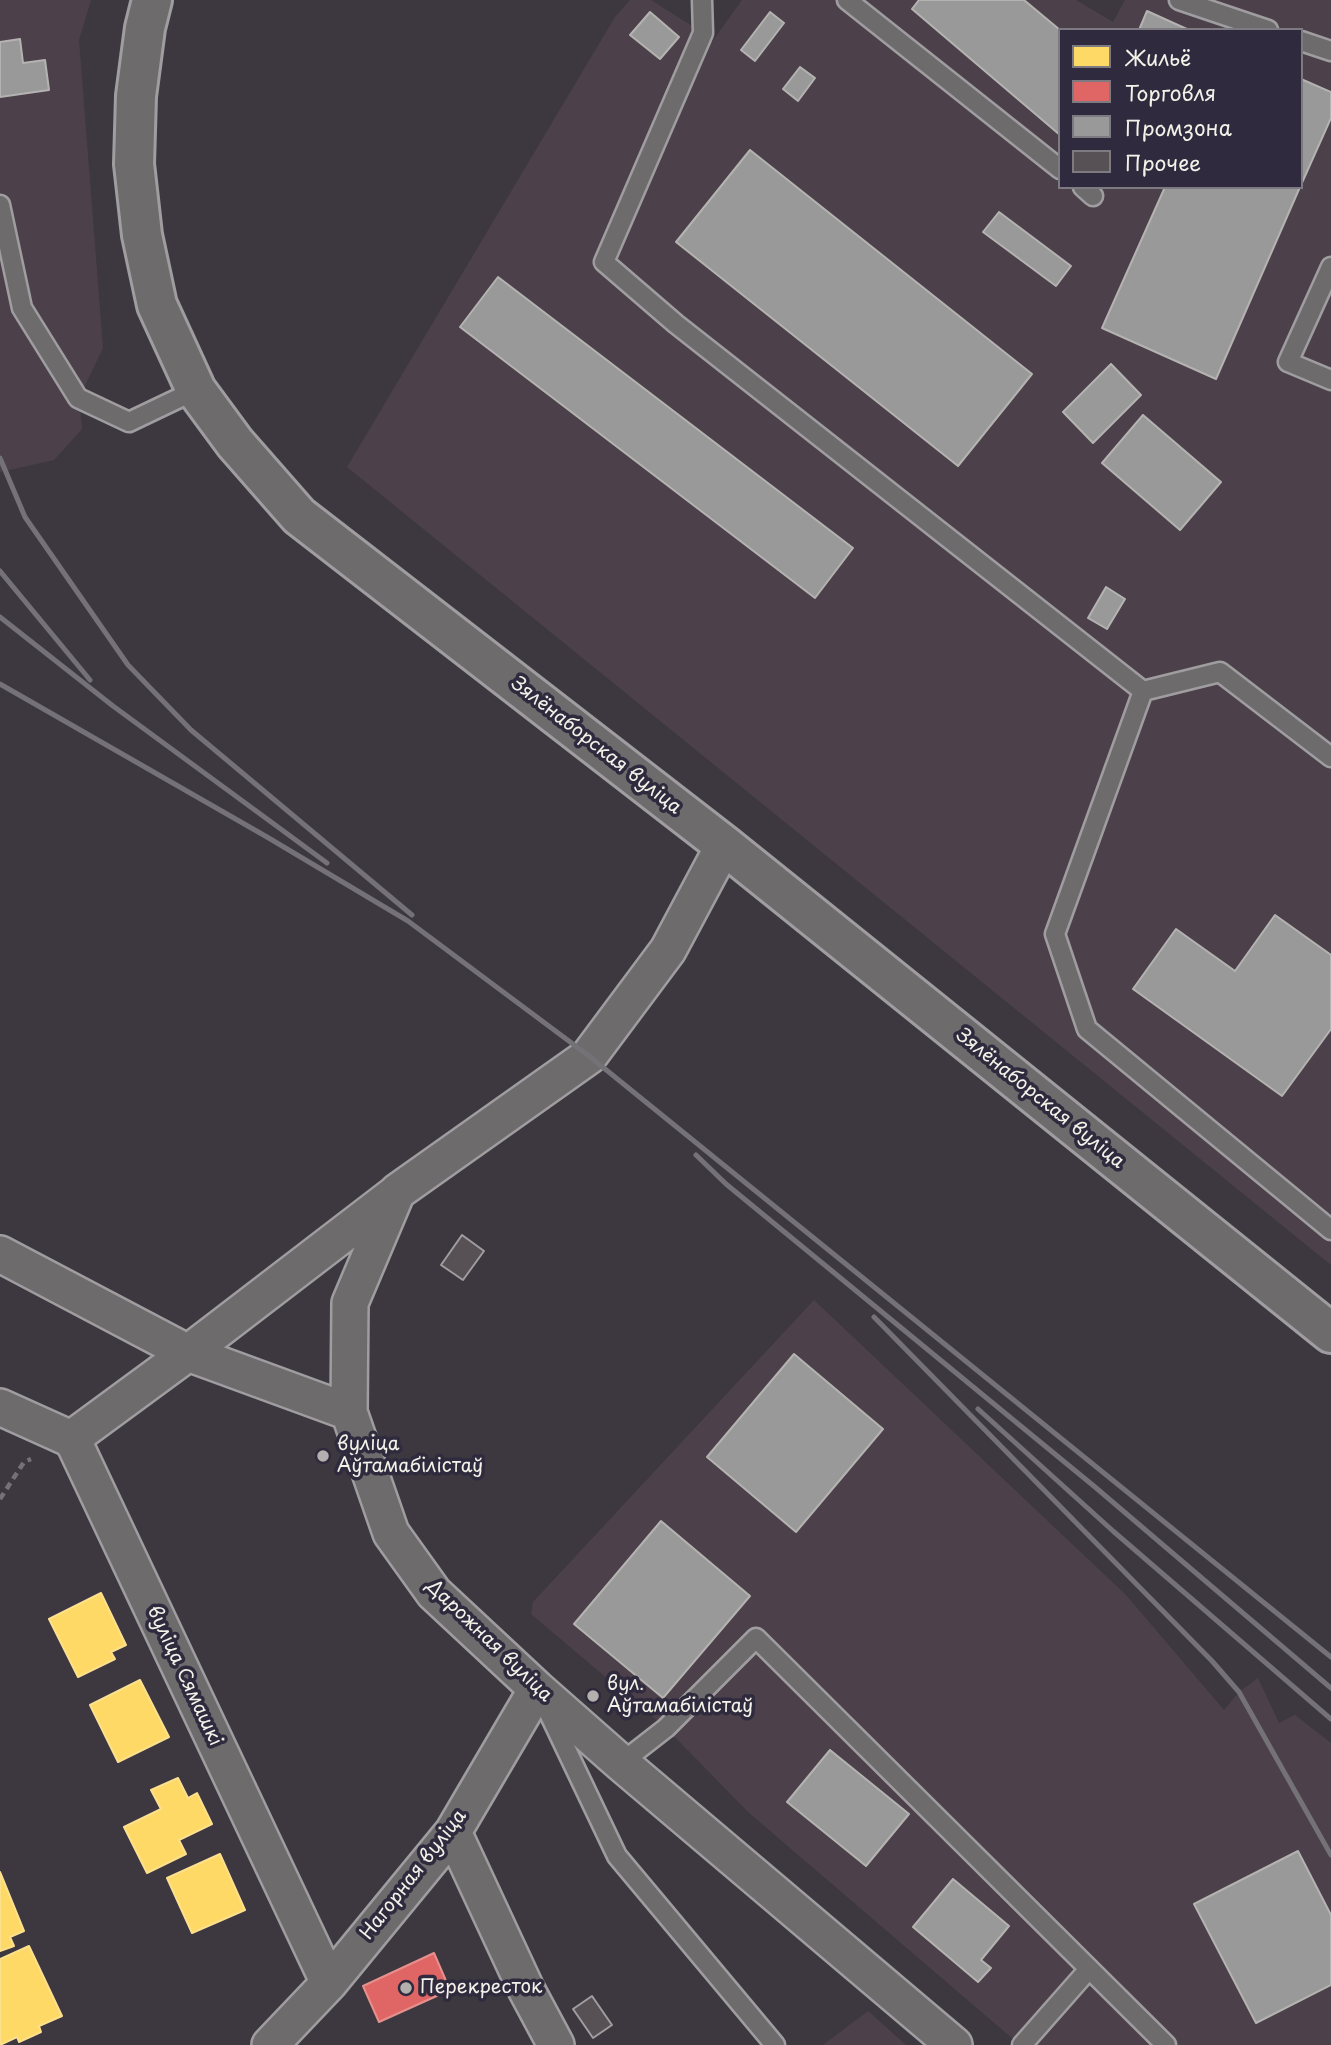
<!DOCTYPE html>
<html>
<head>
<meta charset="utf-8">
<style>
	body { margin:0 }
	#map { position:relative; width:1331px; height:2045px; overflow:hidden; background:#3d3840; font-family:"Playpen Sans",sans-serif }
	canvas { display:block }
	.legend { position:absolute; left:1058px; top:28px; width:245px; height:161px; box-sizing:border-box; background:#2f2a3d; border:2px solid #7e7a81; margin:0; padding:9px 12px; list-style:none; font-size:21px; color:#f4f1e8 }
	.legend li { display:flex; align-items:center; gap:14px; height:35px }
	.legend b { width:35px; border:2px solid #7e7a81 }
</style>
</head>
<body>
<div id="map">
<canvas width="1331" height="2045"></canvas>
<ul class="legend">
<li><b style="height:19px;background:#ffd966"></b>Жильё</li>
<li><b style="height:19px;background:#e06666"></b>Торговля</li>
<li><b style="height:19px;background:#999"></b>Промзона</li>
<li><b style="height:19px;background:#575155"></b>Прочее</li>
</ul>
</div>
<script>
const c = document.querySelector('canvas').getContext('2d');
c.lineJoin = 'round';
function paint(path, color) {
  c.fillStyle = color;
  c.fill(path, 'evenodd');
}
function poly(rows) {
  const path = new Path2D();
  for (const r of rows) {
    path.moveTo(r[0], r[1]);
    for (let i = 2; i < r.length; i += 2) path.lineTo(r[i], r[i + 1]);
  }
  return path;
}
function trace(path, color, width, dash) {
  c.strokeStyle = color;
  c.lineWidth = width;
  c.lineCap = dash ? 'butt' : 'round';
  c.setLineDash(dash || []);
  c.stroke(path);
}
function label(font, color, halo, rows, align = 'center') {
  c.font = font + ' "Playpen Sans",sans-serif';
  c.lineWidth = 7;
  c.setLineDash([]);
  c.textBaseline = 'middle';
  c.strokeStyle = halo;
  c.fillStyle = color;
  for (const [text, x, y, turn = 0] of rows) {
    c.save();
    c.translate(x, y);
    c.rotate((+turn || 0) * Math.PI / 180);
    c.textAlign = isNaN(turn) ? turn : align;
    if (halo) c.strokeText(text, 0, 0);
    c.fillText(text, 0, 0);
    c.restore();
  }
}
const built = poly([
	[0,0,91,0,79,40,103,348,79,398,82,429,54,460,0,472],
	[630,0,651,0,703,33,712,42,742,0,1076,0,1113,22,1125,0,1331,0,1331,1265,347,467,615,17],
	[1060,30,1301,30,1301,187,1060,187],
	[814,1300,1126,1595,1224,1710,1239,1692,1258,1678,1279,1723,1295,1715,1331,1743,1331,2045,1020,2045,748,1812,666,1728,531,1614,533,1602],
	[868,2011,906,2045,823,2045]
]);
const homes = poly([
	[101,1593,126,1645,111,1652,115,1659,78,1677,49,1619,101,1593],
	[140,1680,169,1737,118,1762,90,1705,140,1680],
	[178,1778,188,1798,197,1793,212,1824,179,1840,186,1854,147,1873,124,1827,161,1809,151,1790,178,1778],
	[220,1854,245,1910,192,1933,167,1878,220,1854],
	[0,1872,24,1931,10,1937,14,1946,0,1951,0,1872],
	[29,1946,62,2016,39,2026,41,2032,19,2042,17,2037,0,2045,0,1959,29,1946]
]);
const shops = poly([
	[434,1953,450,1990,379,2022,363,1986,434,1953]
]);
const industry = poly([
	[919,0,1024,0,1060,30,1060,135,912,9,919,0],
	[1147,11,1189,30,1139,30,1147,11],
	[650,12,679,37,660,59,630,35,650,12],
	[770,12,784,23,755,61,741,50,770,12],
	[20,39,23,63,45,60,49,90,0,97,0,42,20,39],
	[800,67,815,78,798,101,783,89,800,67],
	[1301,79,1331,92,1331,118,1301,185,1301,79],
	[750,150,1032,374,958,466,676,242,750,150],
	[1165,187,1300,187,1216,379,1102,328,1165,187],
	[999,212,1071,266,1056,286,983,232,999,212],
	[498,277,853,548,815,598,460,327,498,277],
	[1111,364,1141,395,1093,443,1063,412,1111,364],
	[1143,415,1221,482,1180,530,1102,463,1143,415],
	[1106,587,1125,599,1107,629,1088,618,1106,587],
	[1275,915,1331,955,1331,1029,1282,1096,1133,989,1176,929,1235,971,1275,915],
	[794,1354,883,1429,796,1532,707,1457,794,1354],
	[661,1521,750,1596,663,1698,574,1624,661,1521],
	[830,1750,909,1814,866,1866,787,1802,830,1750],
	[1298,1851,1331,1915,1331,1985,1256,2023,1194,1904,1298,1851],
	[953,1879,1009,1926,981,1960,991,1968,978,1982,913,1927,953,1879]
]);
const building = poly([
	[462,1235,484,1251,463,1280,441,1265,462,1235],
	[592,1996,612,2025,593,2038,573,2009,592,1996]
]);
const path = poly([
	[0,1499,24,1462,31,1459]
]);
const lane = poly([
	[702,0,703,33,604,262,676,324,1143,691],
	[847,0,1060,169],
	[1179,0,1268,30],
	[1301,41,1331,51],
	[1083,187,1093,196],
	[0,205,22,308,78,398,129,422,196,390],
	[1331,267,1288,362,1331,380],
	[1143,691,1055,934,1087,1029,1331,1230],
	[1143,691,1220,672,1331,757],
	[546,1707,617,1856,775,2045],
	[621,1763,666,1728,756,1638,1166,2045],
	[1022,2045,1089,1969]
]);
const street = poly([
	[724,845,668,950,589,1056,397,1192,350,1303,349,1412,391,1533,434,1593,537,1689,621,1763,954,2045],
	[0,1254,188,1353,349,1412],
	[0,1407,71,1439,76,1447,329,1983],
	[71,1439,188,1353,394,1195],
	[453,1832,526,1989,556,2045],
	[270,2045,329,1983,453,1832,537,1689]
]);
const secondary = poly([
	[152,0,145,28,136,96,134,164,142,235,157,305,196,390,235,443,299,516,724,845,1331,1333]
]);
const rail = poly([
	[0,458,25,517,128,665,191,730,412,915],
	[0,571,90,680],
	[0,617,113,706,327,863],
	[0,684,267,837,408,921,589,1056,1331,1657],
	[696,1155,726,1184,1095,1487,1331,1688],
	[874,1317,1212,1661,1239,1692,1331,1855],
	[978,1409,1113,1531,1331,1719]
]);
const markers = [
	[323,1456,7,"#b4b0ad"],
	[593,1696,7,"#b4b0ad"],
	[406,1988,7,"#b4b0ad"]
];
const streetNames = [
	["Зялёнаборская вуліца",596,746,38],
	["Зялёнаборская вуліца",1040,1099,39],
	["Дарожная вуліца",489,1641,44],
	["вуліца Сямашкі",184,1676,65],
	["Нагорная вуліца",414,1875,-52]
];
const poiNames = [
	["вуліца",337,1445],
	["Аўтамабілістаў",337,1467],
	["вул.",607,1685],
	["Аўтамабілістаў",607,1707],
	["Перекресток",420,1988]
];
paint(built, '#4c414a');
paint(homes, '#ffd966');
trace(homes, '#fce08d', 2);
paint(shops, '#e06666');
trace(shops, '#e6908d', 2);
paint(industry, '#999');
trace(industry, '#b4b3b1', 2);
paint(building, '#575155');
trace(building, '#9f9d9f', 2);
trace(lane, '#9f9d9f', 23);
trace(street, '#9f9d9f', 40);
trace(secondary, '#9f9d9f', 44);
trace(path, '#747276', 4.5, [7, 5]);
trace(lane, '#6e6b6d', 18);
trace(street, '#6e6b6d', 35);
trace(secondary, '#6e6b6d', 38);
trace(rail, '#747276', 5);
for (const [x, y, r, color] of markers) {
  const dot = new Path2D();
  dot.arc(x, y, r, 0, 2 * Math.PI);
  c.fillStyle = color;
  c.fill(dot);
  trace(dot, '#2f2a3d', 2.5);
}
label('19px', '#f4f1e8', '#2f2a3d', streetNames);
label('19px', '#f4f1e8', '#2f2a3d', poiNames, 'left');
</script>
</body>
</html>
